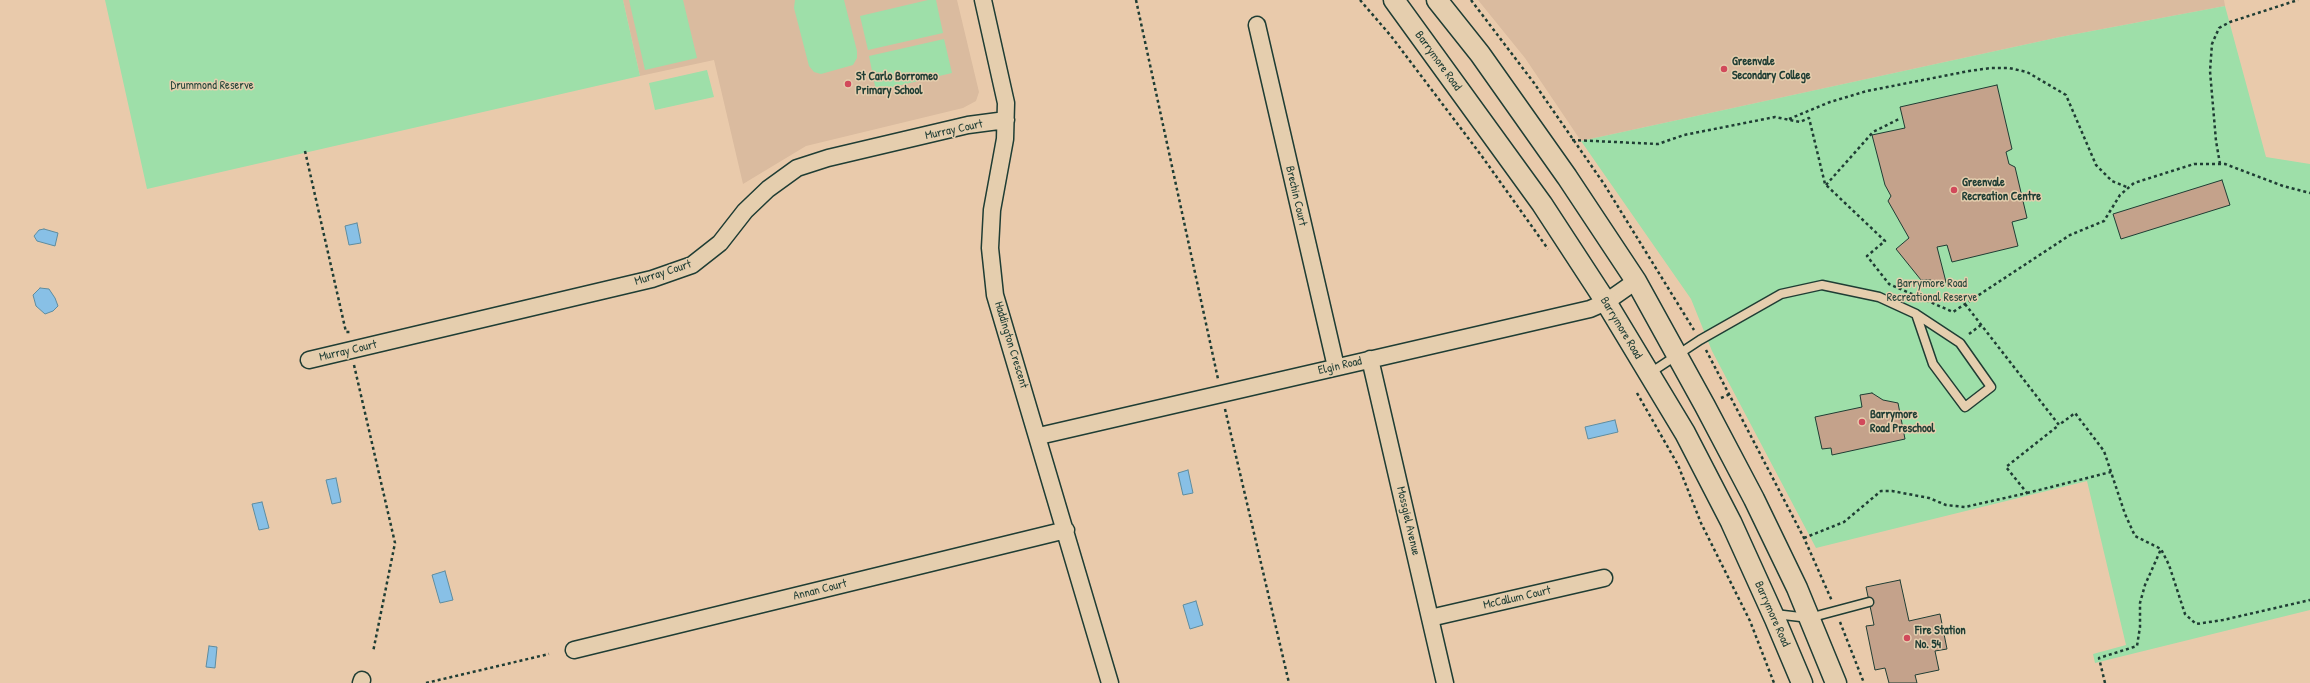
<!DOCTYPE html>
<html>
<head>
<meta charset="utf-8">
<style>
	body { margin:0 }
	canvas { display:block; background:#e9caab }
</style>
</head>
<body>
<canvas width="2310" height="683"></canvas>
<script>
const c = document.querySelector('canvas').getContext('2d');
c.lineJoin = 'round';
function paint(path, color) {
  c.fillStyle = color;
  c.fill(path, 'evenodd');
}
function poly(rows) {
  const path = new Path2D();
  for (const r of rows) {
    path.moveTo(r[0], r[1]);
    for (let i = 2; i < r.length; i += 2) path.lineTo(r[i], r[i + 1]);
  }
  return path;
}
function trace(path, color, width, dash) {
  c.strokeStyle = color;
  c.lineWidth = width;
  c.lineCap = dash ? 'butt' : 'round';
  c.setLineDash(dash || []);
  c.stroke(path);
}
function label(font, color, halo, rows, align = 'center') {
  c.font = font + ' "Patrick Hand",sans-serif';
  c.lineWidth = 3;
  c.setLineDash([]);
  c.textBaseline = 'middle';
  c.strokeStyle = halo;
  c.fillStyle = color;
  for (const [text, x, y, turn = 0] of rows) {
    c.save();
    c.translate(x, y);
    c.rotate((+turn || 0) * Math.PI / 180);
    c.textAlign = isNaN(turn) ? turn : align;
    if (halo) c.strokeText(text, 0, 0);
    c.fillText(text, 0, 0);
    c.restore();
  }
}
const built = poly([
	[623,0,957,0,979,92,976,101,963,108,806,146,743,184,714,60,640,76],
	[1478,0,2224,0,2225,6,2060,37,1581,141,1525,58]
]);
const green = poly([
	[105,0,623,0,640,76,147,189],
	[629,0,683,0,697,58,645,70],
	[795,0,844,0,857,51,857,58,853,65,821,74,814,72,809,66,794,8],
	[928,0,936,0,943,33,868,50,860,16],
	[2225,6,2266,157,2310,164,2310,610,2095,663,2093,654,2126,645,2087,481,1816,548,1712,351,1691,299,1581,141,2060,37],
	[944,39,952,73,876,91,869,56],
	[707,70,714,97,655,110,649,83]
]);
const water = poly([
	[357,223,361,243,349,245,345,226,357,223],
	[44,229,58,233,55,246,37,241,34,236,39,230,44,229],
	[40,288,49,289,55,298,58,306,53,311,45,314,36,306,33,295,40,288],
	[1615,420,1618,432,1588,439,1585,427,1615,420],
	[1188,470,1193,493,1183,495,1178,473,1188,470],
	[336,478,341,502,332,504,326,480,336,478],
	[262,502,269,528,259,530,252,504,262,502],
	[445,571,453,600,440,603,432,575,445,571],
	[1196,601,1203,625,1190,629,1183,605,1196,601],
	[209,646,217,647,215,668,206,667,209,646]
]);
const building = poly([
	[1997,85,2012,149,2006,152,2009,164,2015,167,2027,218,2012,222,2018,246,1952,262,1947,245,1937,247,1946,282,1935,285,1931,280,1921,280,1896,249,1909,238,1888,201,1891,196,1885,185,1872,135,1905,128,1900,107,1997,85],
	[2222,180,2230,205,2121,239,2113,214,2222,180],
	[1872,393,1883,400,1898,403,1905,439,1832,455,1831,448,1822,449,1815,417,1862,407,1860,395,1872,393],
	[1900,580,1909,621,1940,614,1947,649,1935,651,1939,670,1915,675,1917,683,1889,683,1885,668,1875,670,1866,626,1874,625,1866,587,1900,580]
]);
const path = poly([
	[1136,0,1218,379],
	[1360,0,1391,36,1481,155,1548,249],
	[1471,0,1534,83,1604,184,1694,330],
	[1789,119,1830,102,1867,91,1969,71,1991,68,2009,68,2027,72,2066,95,2096,165,2112,181,2129,188],
	[1572,140,1658,144,1684,135,1775,117,1800,122,1809,118,1825,184,1885,241,1867,256,1889,284,1953,312,2070,235,2104,221,2120,195,2134,183,2194,164,2225,164,2283,186,2310,193],
	[305,151,346,332,350,332,350,334],
	[2220,164,2216,141,2210,71,2212,44,2219,28,2230,22,2298,0],
	[1826,185,1873,132,1899,119],
	[1965,304,2059,425,2075,413,2104,451,2125,514,2135,536,2161,549,2169,565,2185,614,2196,624,2223,620,2310,600],
	[1969,334,1981,325],
	[1706,350,1804,538,1832,601],
	[354,365,395,543,373,652],
	[1637,393,1678,465,1701,523,1750,621,1774,683],
	[1721,398,1730,394],
	[1225,409,1289,683],
	[2027,493,2111,472],
	[1804,538,1844,522,1881,491,1892,491,1929,498,1946,505,1965,507,2027,493,2006,467,2059,425],
	[1840,622,1864,683],
	[426,683,549,654],
	[2105,683,2099,658,2137,646,2140,627,2140,603,2145,585,2161,549]
]);
const service = poly([
	[1650,373,1700,340,1781,294,1822,285,1879,297,1916,314,1960,343,1991,387,1965,407,1933,364,1916,314],
	[1775,614,1809,618,1869,602]
]);
const minor = poly([
	[983,0,1006,103,1005,139,992,210,990,248,995,295,1110,683],
	[1257,25,1336,367],
	[1370,359,1445,683],
	[309,360,652,279,692,265,720,243,745,211,768,189,797,168,828,158,968,125,1006,120],
	[1039,436,1590,309,1606,302,1636,281],
	[1430,618,1604,578],
	[574,650,1066,530],
	[361,683,362,680]
]);
const tertiary = poly([
	[1394,0,1542,204,1606,302,1685,433,1731,522,1775,619,1802,683],
	[1437,0,1480,54,1567,177,1636,281,1705,406,1754,499,1797,588,1836,683]
]);
const markers = [
	[1724,69,4,"#d1495b"],
	[848,84,4,"#d1495b"],
	[1954,190,4,"#d1495b"],
	[1862,422,4,"#d1495b"],
	[1907,638,4,"#d1495b"]
];
const streetNames = [
	["Barrymore Road",1438,61,54],
	["Murray Court",954,130,-12],
	["Brechin Court",1296,196,77],
	["Murray Court",663,273,-18],
	["Barrymore Road",1621,328,59],
	["Haddington Crescent",1011,345,73],
	["Murray Court",348,351,-13],
	["Elgin Road",1340,366,-13],
	["Mossgiel Avenue",1408,521,77],
	["Annan Court",820,590,-14],
	["McCallum Court",1517,598,-13],
	["Barrymore Road",1772,614,66]
];
const poiNames = [
	["Greenvale",1732,62],
	["Secondary College",1732,76],
	["St Carlo Borromeo",856,77],
	["Primary School",856,91],
	["Greenvale",1962,183],
	["Recreation Centre",1962,197],
	["Barrymore",1870,415],
	["Road Preschool",1870,429],
	["Fire Station",1915,631],
	["No. 54",1915,645]
];
const parkNames = [
	["Drummond Reserve",212,86],
	["Barrymore Road",1932,284],
	["Recreational Reserve",1932,298]
];
paint(built, '#dabb9f');
paint(green, '#9edfa9');
paint(water, '#88c0e6');
trace(water, '#5e8c9f', 1);
paint(building, '#c4a28b');
trace(building, '#1f3d34', 1);
trace(service, '#1f3d34', 11);
trace(minor, '#1f3d34', 19);
trace(tertiary, '#1f3d34', 23);
trace(path, '#1f3d34', 2.5, [3, 3]);
trace(service, '#e5ceae', 8);
trace(minor, '#e5ceae', 16);
trace(tertiary, '#e5ceae', 20);
for (const [x, y, r, color] of markers) {
  const dot = new Path2D();
  dot.arc(x, y, r, 0, 2 * Math.PI);
  c.fillStyle = color;
  c.fill(dot);
  trace(dot, '#e5ceae', 1.5);
}
label('12px', '#1f3d34', '#e5ceae', streetNames);
label('bold 12px', '#1f3d34', '#e5ceae', poiNames, 'left');
label('12px', '#25453a', '#e5ceae', parkNames);
</script>
</body>
</html>
